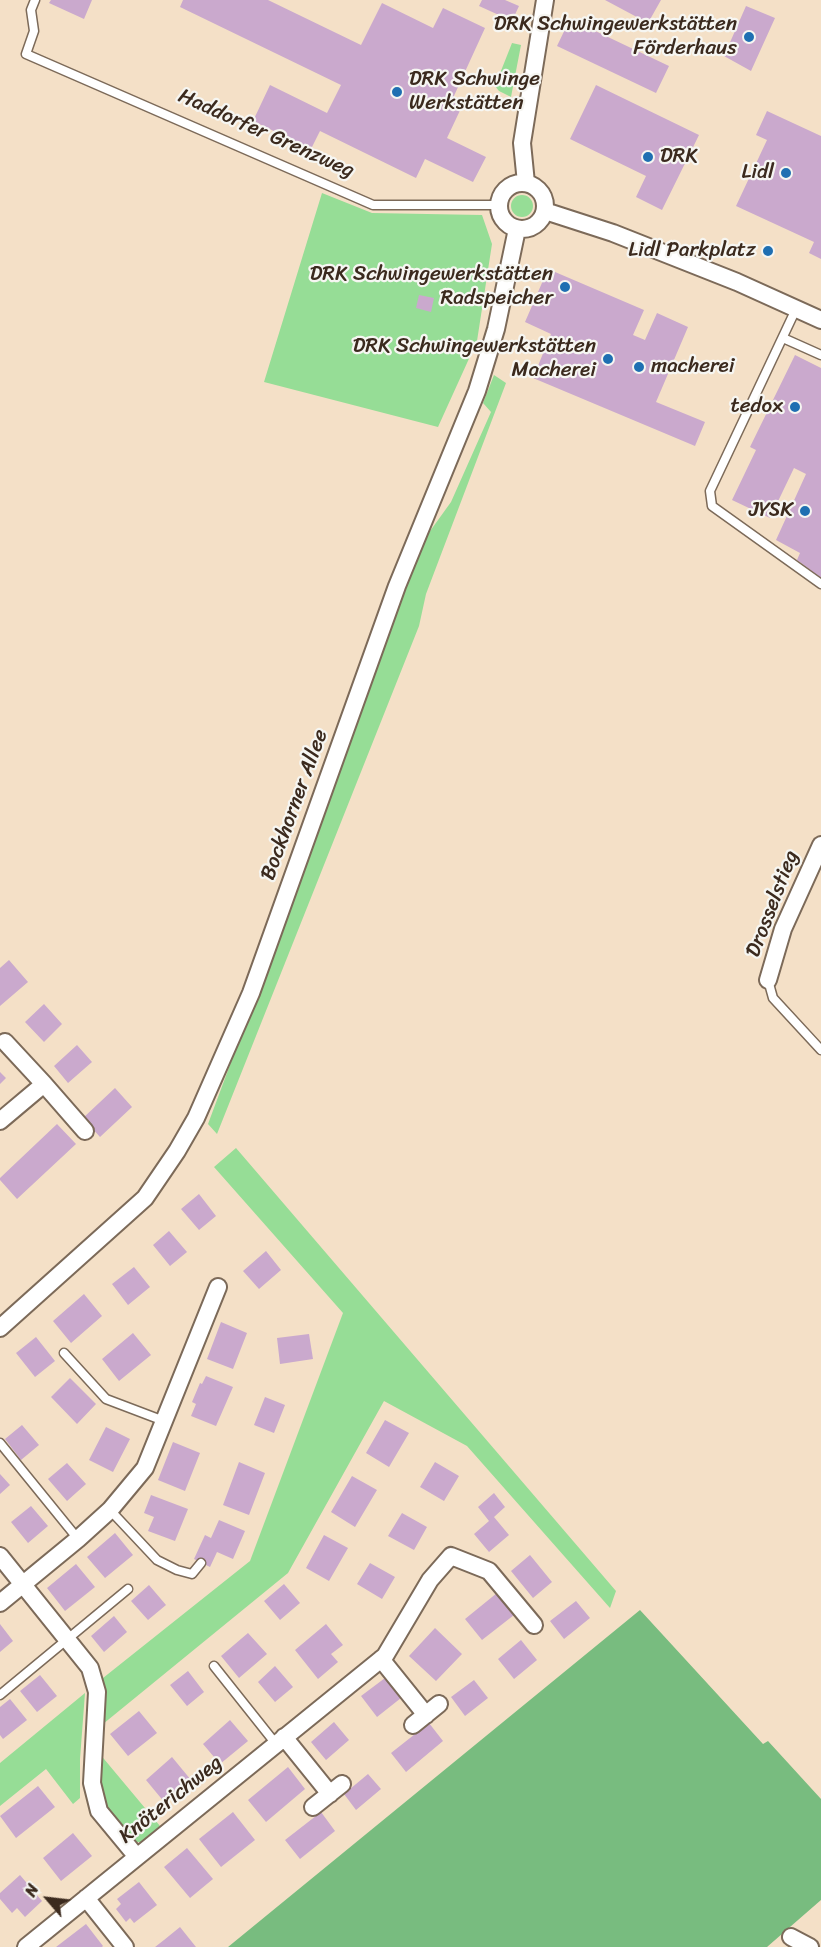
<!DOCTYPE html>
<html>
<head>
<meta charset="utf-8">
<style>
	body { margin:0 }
	#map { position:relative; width:821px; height:1947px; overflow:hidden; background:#f4e0c7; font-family:Sriracha,sans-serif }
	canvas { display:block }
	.north { position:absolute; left:18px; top:1869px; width:60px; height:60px; -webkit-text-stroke:4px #f6f6f2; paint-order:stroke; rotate:298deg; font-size:16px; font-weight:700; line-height:24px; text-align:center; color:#3b2a1e }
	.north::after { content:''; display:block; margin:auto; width:21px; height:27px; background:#3b2a1e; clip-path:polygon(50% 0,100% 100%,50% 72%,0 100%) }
</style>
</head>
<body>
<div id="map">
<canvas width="821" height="1947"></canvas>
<div class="north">N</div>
</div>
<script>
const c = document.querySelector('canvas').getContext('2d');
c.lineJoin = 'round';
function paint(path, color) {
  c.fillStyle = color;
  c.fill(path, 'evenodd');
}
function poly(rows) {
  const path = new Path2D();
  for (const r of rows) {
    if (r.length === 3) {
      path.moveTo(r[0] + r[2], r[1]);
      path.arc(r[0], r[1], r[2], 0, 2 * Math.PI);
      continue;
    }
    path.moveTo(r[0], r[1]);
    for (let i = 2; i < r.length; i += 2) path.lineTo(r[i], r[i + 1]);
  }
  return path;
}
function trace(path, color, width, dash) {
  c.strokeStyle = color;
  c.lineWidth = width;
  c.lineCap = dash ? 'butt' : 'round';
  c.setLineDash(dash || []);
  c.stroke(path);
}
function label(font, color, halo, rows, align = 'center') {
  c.font = font + ' Sriracha,sans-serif';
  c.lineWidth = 4.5;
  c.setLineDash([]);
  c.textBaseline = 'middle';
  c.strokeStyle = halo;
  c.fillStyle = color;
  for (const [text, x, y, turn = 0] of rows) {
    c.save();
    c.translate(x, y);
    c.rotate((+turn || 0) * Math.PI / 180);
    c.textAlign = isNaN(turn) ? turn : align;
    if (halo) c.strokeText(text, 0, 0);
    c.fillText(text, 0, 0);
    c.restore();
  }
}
const green = poly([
	[512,43,521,45,511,97,499,91,495,86],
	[322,193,372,213,482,215,492,244,477,341,438,427,264,382],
	[522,206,11],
	[494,375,506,383,426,594,419,626,217,1134,208,1124,313,842,420,545,451,502,491,412,483,403],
	[236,1148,616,1591,610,1608,467,1446,384,1401,288,1573,103,1724,103,1678,250,1561,343,1313,214,1167],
	[85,1693,80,1759,80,1798,73,1804,46,1769,0,1806,0,1763],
	[99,1753,160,1826,141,1842,134,1842,104,1808,96,1784]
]);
const forest = poly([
	[640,1610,763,1744,768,1741,821,1799,821,1900,767,1947,228,1947]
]);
const building = poly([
	[51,0,92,0,84,19,49,3],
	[183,0,268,0,361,45,382,3,433,28,443,8,485,28,453,98,464,102,447,138,486,157,473,182,425,159,416,178,320,131,311,149,253,121,270,85,327,113,341,85,180,7],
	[482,0,505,0,519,6,512,21,479,6],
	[605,0,661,0,648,23],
	[746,6,775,18,751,71,724,56],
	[570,19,669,66,656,93,557,46],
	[596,85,699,135,662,210,636,197,646,176,570,139],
	[767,111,821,136,821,259,809,253,814,242,736,206,767,140,756,135],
	[548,269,644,310,633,335,645,340,657,313,688,327,656,402,705,422,695,446,533,378,551,334,525,322],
	[419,295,434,298,431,312,416,308],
	[795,355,821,368,821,578,797,560,800,553,776,540,806,474,794,468,770,518,732,500,756,450,750,447],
	[9,960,28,982,0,1006,0,968],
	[44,1004,62,1024,44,1042,25,1022],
	[77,1045,92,1062,68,1083,54,1066],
	[0,1072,6,1078,0,1084],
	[115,1088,132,1107,100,1137,83,1118],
	[57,1124,76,1144,17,1199,0,1180,0,1178],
	[199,1194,216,1216,199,1230,181,1209],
	[169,1231,187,1252,170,1266,153,1245],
	[266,1251,281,1270,259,1289,243,1271],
	[134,1267,150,1287,128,1305,112,1284],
	[84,1294,102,1316,71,1343,53,1321],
	[221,1322,247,1333,233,1369,207,1359],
	[133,1333,151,1355,119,1381,102,1359],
	[309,1334,313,1359,280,1364,277,1338],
	[36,1337,55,1361,35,1377,16,1353],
	[206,1376,233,1387,216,1426,191,1416,196,1404,192,1402,200,1383,202,1384],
	[70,1378,96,1404,77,1424,51,1397],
	[265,1397,285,1405,274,1433,254,1425],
	[385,1420,409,1433,389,1467,366,1453],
	[22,1425,39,1445,21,1460,5,1439],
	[106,1427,130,1439,113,1472,89,1460],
	[173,1442,200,1453,185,1491,158,1480],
	[239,1462,265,1473,249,1515,223,1505],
	[435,1462,459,1476,444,1501,420,1487],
	[67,1463,86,1484,67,1501,48,1479],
	[0,1474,10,1485,0,1494],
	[352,1476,377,1490,355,1527,331,1512],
	[494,1493,505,1507,494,1517,509,1535,489,1552,474,1534,489,1521,478,1507],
	[151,1495,188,1509,175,1541,148,1531,154,1517,144,1513],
	[31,1506,48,1526,28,1543,11,1522],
	[402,1513,427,1527,414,1550,388,1536],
	[219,1520,245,1531,233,1559,217,1552,210,1567,194,1559,205,1535,211,1538],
	[115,1533,133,1555,105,1578,87,1557],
	[324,1535,348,1548,329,1581,306,1568],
	[530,1555,552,1582,533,1598,511,1571],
	[370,1563,395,1577,382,1599,357,1584],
	[76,1564,95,1587,65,1611,47,1588],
	[284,1584,300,1603,280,1620,264,1601],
	[149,1585,166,1605,148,1620,131,1601],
	[497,1593,514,1615,482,1640,465,1619],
	[576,1601,590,1618,564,1639,550,1621],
	[114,1616,127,1632,104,1652,91,1636],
	[0,1624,13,1641,0,1652],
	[326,1624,343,1645,331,1654,338,1662,318,1679,295,1650],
	[435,1628,462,1654,436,1681,409,1656],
	[248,1633,267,1654,239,1678,221,1656],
	[521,1640,537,1660,514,1679,498,1659],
	[275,1666,293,1687,275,1702,258,1682],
	[188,1671,204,1692,187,1706,170,1685],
	[40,1675,57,1696,37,1712,20,1691],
	[385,1678,401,1698,377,1717,361,1696],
	[474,1680,488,1698,465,1716,451,1697],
	[10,1699,27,1720,3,1739,0,1735,0,1707],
	[139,1711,157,1733,128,1756,110,1734],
	[230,1720,248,1741,220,1764,203,1744],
	[334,1722,349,1740,326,1760,311,1742],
	[429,1723,443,1741,406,1772,391,1753],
	[172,1757,191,1780,165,1803,146,1780],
	[288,1767,305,1789,266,1822,248,1800],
	[368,1774,381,1789,356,1810,344,1794],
	[38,1786,55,1807,16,1838,0,1816],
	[233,1812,255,1840,221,1867,199,1839],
	[321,1812,335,1831,300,1859,285,1840],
	[73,1833,92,1856,61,1881,43,1858],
	[187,1848,213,1879,190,1898,164,1867],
	[20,1875,42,1901,25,1917,17,1908,12,1913,0,1899,0,1893],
	[139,1882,157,1905,134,1923,130,1918,126,1922,116,1909,121,1904,117,1899],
	[86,1924,103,1946,102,1947,56,1947],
	[180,1927,196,1947,155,1947,164,1940]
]);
const service = poly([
	[35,0,31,10,34,31,26,54,373,205,499,205],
	[796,309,710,491,712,506,821,584],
	[783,338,821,355],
	[768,980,773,998,821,1050],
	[64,1353,106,1399,164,1421],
	[0,1443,78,1539],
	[110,1510,157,1560,177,1570,192,1574,201,1563],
	[214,1666,276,1744],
	[0,1695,128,1589]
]);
const minor = poly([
	[522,206,23],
	[526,183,522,143,545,0],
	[545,211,613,233,737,282,821,320],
	[768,980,783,929,821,845],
	[44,1084,85,1131],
	[0,1121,44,1084,5,1042],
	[0,1328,145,1198,177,1151,196,1118,251,993,397,586,477,391,496,329,517,229],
	[0,1556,90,1668,97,1692,92,1783,99,1811,137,1857],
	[0,1603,78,1539,110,1510,145,1468,218,1287],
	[381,1659,426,1715],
	[413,1725,439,1704],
	[284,1737,330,1794],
	[313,1807,342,1784],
	[86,1898,125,1947],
	[791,1937,810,1947],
	[26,1947,385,1656,430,1580,451,1556,489,1571,534,1625]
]);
const markers = [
	[749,37,6,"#1f6fb2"],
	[397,92,6,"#1f6fb2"],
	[648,157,6,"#1f6fb2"],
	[786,173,6,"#1f6fb2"],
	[768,251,6,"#1f6fb2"],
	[565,287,6,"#1f6fb2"],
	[608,359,6,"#1f6fb2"],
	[639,367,6,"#1f6fb2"],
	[795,407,6,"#1f6fb2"],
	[805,511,6,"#1f6fb2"]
];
const poiNames = [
	["DRK Schwingewerkstätten",737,25],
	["Förderhaus",737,49],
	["DRK Schwinge",409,80,"left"],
	["Werkstätten",409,104,"left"],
	["DRK",660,157,"left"],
	["Lidl",774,173],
	["Lidl Parkplatz",756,251],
	["DRK Schwingewerkstätten",553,275],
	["Radspeicher",553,299],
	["DRK Schwingewerkstätten",596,347],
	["Macherei",596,371],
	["macherei",651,367,"left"],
	["tedox",783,407],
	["JYSK",793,511]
];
const streetNames = [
	["Haddorfer Grenzweg",266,134,24],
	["Bockhorner Allee",295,805,-70],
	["Drosselstieg",773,904,-69],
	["Knöterichweg",171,1800,-39]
];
paint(green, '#96dd96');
paint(forest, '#78bc7f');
paint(building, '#caa9cd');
trace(service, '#7c6a59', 11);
trace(minor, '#7c6a59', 20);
trace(service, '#fff', 8);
trace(minor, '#fff', 16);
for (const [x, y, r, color] of markers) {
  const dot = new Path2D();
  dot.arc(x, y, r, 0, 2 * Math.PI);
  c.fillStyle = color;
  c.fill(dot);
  trace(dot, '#f6f6f2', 2);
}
label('21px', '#3b2a1e', '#f6f6f2', poiNames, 'right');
label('21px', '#3b2a1e', '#f6f6f2', streetNames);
</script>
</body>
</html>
